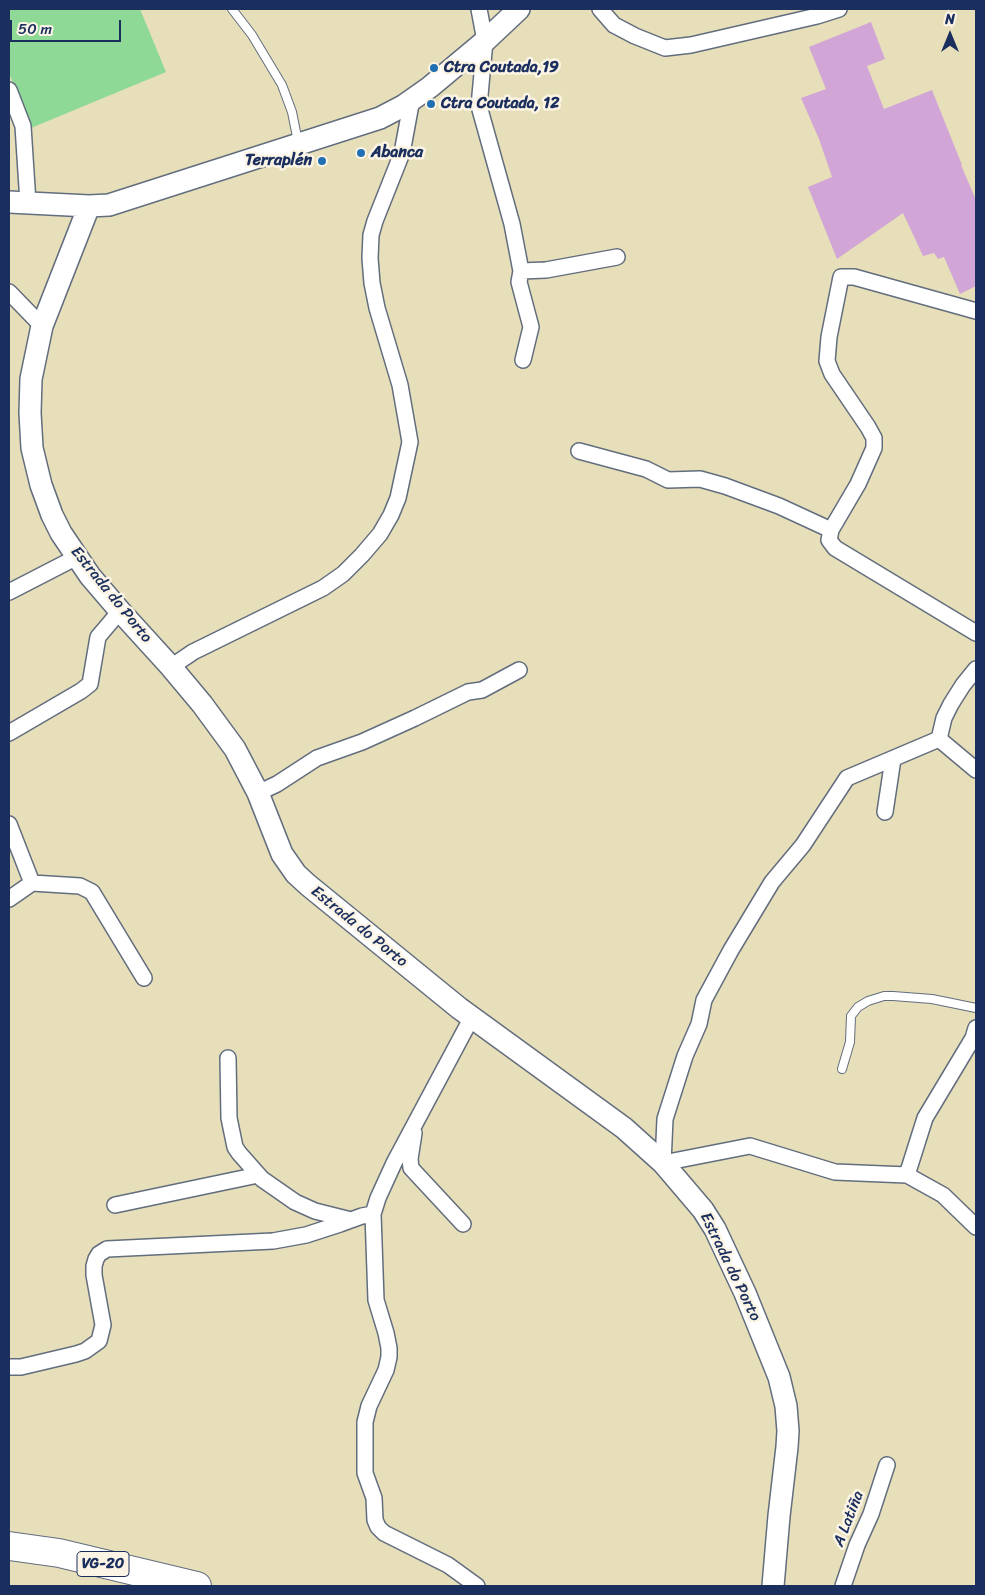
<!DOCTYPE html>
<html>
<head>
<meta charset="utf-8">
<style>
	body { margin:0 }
	#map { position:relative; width:985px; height:1595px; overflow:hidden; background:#e7dfb9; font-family:Sriracha,sans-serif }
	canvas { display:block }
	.frame { position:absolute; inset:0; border:10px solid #1b2f5e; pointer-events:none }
	.north { position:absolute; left:925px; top:10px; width:50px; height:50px; -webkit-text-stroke:4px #fcf5e5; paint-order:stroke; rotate:0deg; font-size:14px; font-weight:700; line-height:20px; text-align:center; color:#1b2f5e }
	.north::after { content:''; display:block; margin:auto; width:18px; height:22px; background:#1b2f5e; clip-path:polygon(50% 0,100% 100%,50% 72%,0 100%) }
	.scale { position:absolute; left:10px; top:20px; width:111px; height:22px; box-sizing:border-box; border:2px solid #1b2f5e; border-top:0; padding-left:6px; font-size:15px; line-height:18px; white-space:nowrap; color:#1b2f5e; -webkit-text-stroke:4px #fcf5e5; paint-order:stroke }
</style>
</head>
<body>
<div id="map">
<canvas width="985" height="1595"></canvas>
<div class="frame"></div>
<div class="north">N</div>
<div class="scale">50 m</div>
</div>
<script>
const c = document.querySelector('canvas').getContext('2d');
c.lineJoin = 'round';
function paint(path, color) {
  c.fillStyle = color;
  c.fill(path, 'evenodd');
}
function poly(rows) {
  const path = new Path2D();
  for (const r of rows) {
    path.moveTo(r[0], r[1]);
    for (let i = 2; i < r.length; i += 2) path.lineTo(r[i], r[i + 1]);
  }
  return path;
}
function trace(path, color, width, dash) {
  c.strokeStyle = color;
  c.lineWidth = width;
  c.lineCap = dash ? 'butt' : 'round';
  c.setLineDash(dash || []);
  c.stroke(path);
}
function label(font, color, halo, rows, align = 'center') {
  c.font = font + ' Sriracha,sans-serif';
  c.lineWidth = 5;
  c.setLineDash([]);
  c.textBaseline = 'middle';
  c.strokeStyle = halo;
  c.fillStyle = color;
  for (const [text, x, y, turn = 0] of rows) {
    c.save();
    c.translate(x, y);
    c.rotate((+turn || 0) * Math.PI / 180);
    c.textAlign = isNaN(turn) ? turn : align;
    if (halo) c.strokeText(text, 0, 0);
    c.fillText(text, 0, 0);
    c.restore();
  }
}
const green = poly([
	[9,9,140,9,166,72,31,128,9,73]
]);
const building = poly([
	[871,22,885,59,867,66,884,109,932,90,962,165,961,165,976,200,976,286,960,294,944,257,938,259,934,253,923,256,903,213,837,259,808,187,832,177,819,139,801,98,826,89,809,47]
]);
const lane = poly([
	[232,9,252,35,282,85,292,112,298,142],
	[842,1069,850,1042,851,1016,858,1007,868,1001,884,996,893,996,932,999,976,1008]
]);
const street = poly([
	[479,9,485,41,479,106,512,224,521,271,546,270,617,257],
	[600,9,614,25,635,36,665,48,691,45,817,16,839,9],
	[9,90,23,126,28,203],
	[521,271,519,282,531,327,523,360],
	[9,292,42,326],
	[976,311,854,277,841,277,829,337,827,361,832,374,868,427,874,438,874,448,858,484,831,530,829,540,835,548,976,633],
	[579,451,646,469,668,480,700,479,725,486,779,506,831,530],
	[9,592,77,557],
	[171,667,193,652,323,588,343,574,362,555,380,534,391,515,398,498,410,442,400,385,377,308,372,283,370,258,371,235,375,221,402,153,412,99],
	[9,733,81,691,90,684,98,637,120,611],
	[939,739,847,778,803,845,772,882,731,950,704,1000,699,1024,685,1056,665,1119,663,1163,750,1146,835,1172,907,1175,943,1195,976,1227],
	[939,739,944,718,951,704,963,685,976,669],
	[939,739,976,770],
	[258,793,277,784,317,758,362,742,415,718,468,692,482,690,519,670],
	[885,812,893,759],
	[9,824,32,883],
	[9,899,32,883,80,886,92,892,144,978],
	[472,1017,394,1163,378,1198,373,1214,376,1300,386,1333,389,1348,389,1357,386,1370,369,1406,365,1422,365,1473,374,1498,375,1520,378,1527,384,1533,448,1565,477,1586],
	[228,1058,229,1118,235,1147,239,1153,262,1179,295,1202,315,1211,351,1220],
	[414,1133,410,1159,411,1168,463,1224],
	[907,1175,925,1118,973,1038,976,1028],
	[115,1205,258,1175],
	[9,1367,21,1367,76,1354,85,1351,99,1341,103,1325,94,1275,94,1266,96,1259,99,1254,107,1249,273,1241,306,1235,340,1224,362,1216,373,1214],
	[843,1586,857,1545,871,1514,887,1465]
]);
const secondary = poly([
	[9,202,89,206,109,205,380,118,403,106,430,87,485,41,519,9],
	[89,206,42,326,31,379,30,413,32,448,41,485,52,515,61,533,90,576,120,611,171,667,202,704,235,749,258,793,282,854,296,874,308,885,459,1008,624,1128,663,1163,703,1210,715,1229,745,1293,779,1377,786,1406,788,1431,787,1447,779,1516,773,1586]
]);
const highway = poly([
	[9,1546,59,1553,197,1586]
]);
const markers = [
	[434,68,5,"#1f6fb2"],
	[431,104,5,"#1f6fb2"],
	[361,153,5,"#1f6fb2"],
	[322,161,5,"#1f6fb2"]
];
const shields = [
	[103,1564,52]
];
const shieldNames = [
	["VG-20",103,1564]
];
const poiNames = [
	["Ctra Coutada,19",444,68],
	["Ctra Coutada, 12",441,104],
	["Abanca",371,153],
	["Terraplén",312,161,"right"]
];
const streetNames = [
	["Estrada do Porto",111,595,51],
	["Estrada do Porto",359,927,39],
	["Estrada do Porto",730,1267,64],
	["A Latiña",849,1519,-69]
];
paint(green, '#8ed996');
paint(building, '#d2a5d7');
trace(lane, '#626d7e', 10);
trace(street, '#626d7e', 18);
trace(secondary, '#626d7e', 24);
trace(highway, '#626d7e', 30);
trace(lane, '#fff', 8);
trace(street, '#fff', 15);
trace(secondary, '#fff', 21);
trace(highway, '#fff', 28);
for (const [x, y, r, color] of markers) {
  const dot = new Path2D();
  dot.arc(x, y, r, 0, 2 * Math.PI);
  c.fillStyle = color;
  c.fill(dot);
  trace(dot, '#fcf5e5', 2);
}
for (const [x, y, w] of shields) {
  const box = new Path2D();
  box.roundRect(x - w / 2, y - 12.5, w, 25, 4);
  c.fillStyle = '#fcf5e5';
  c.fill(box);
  trace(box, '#1b2f5e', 1);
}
label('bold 15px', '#1b2f5e', null, shieldNames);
label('bold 16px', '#1b2f5e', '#fcf5e5', poiNames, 'left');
label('16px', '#1b2f5e', '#fcf5e5', streetNames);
</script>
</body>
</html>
